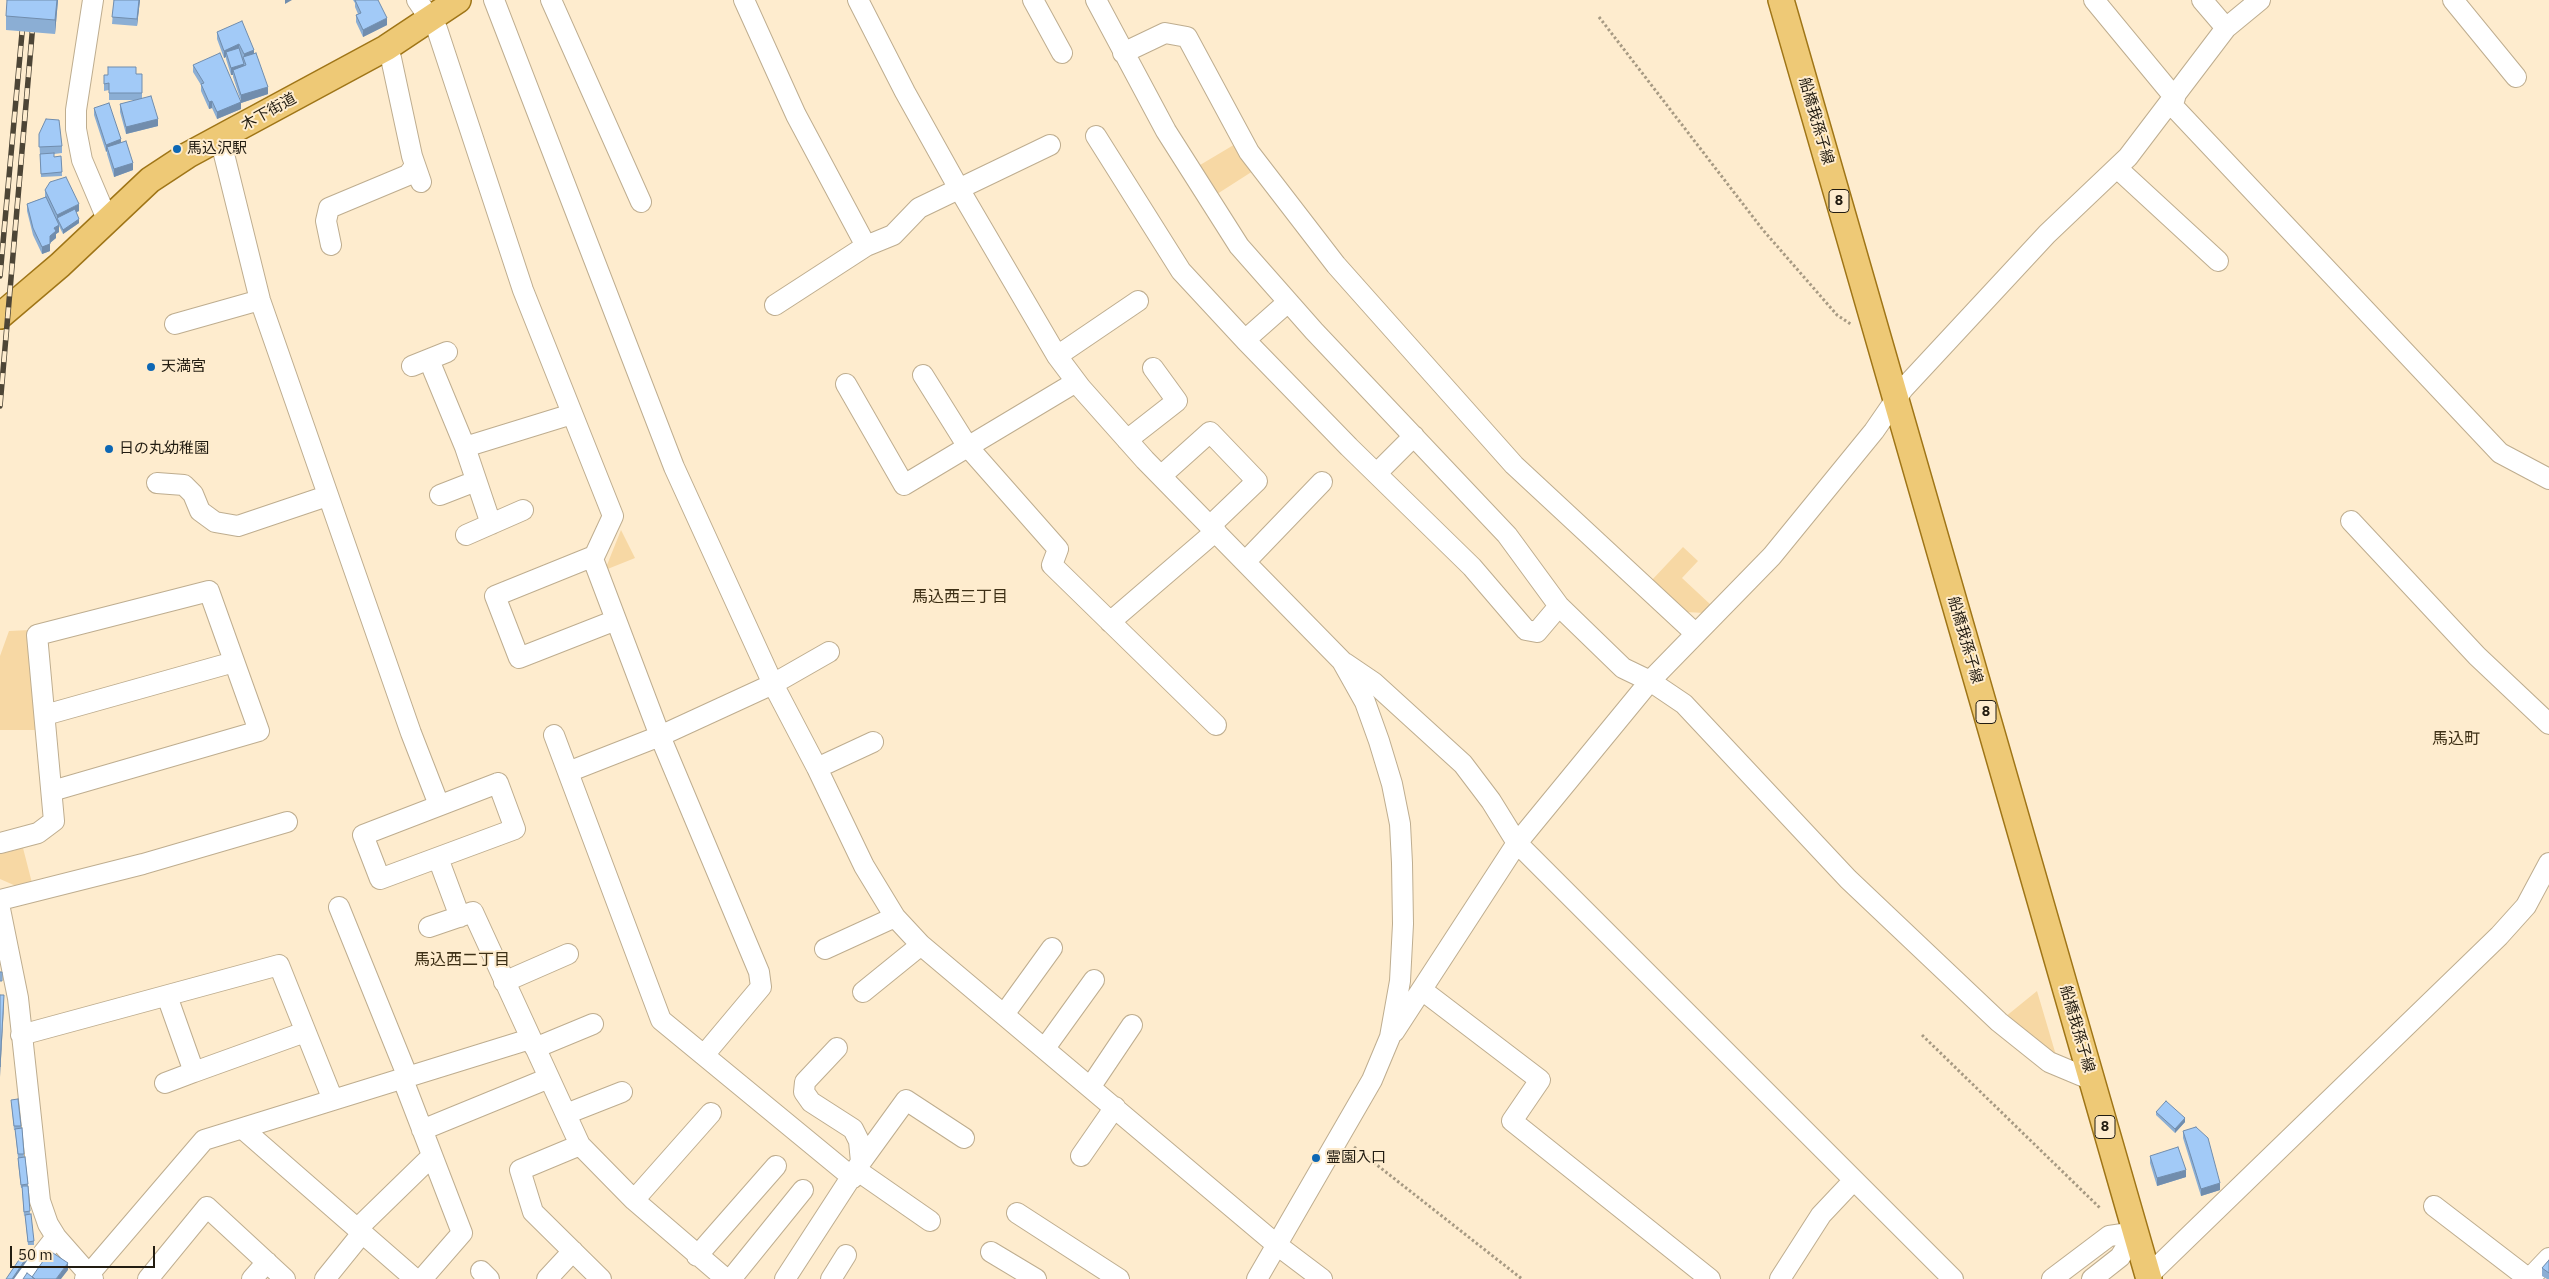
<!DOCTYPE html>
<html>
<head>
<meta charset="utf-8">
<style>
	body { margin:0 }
	#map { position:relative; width:2549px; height:1279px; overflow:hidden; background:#feecce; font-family:"IBM Plex Sans",sans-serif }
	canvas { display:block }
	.scale { position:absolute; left:10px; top:1246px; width:145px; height:22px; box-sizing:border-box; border:2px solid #221c11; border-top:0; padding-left:6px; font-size:15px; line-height:18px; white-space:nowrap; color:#221c11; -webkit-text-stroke:4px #feecce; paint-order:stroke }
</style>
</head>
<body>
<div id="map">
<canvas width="2549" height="1279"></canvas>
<div class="scale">50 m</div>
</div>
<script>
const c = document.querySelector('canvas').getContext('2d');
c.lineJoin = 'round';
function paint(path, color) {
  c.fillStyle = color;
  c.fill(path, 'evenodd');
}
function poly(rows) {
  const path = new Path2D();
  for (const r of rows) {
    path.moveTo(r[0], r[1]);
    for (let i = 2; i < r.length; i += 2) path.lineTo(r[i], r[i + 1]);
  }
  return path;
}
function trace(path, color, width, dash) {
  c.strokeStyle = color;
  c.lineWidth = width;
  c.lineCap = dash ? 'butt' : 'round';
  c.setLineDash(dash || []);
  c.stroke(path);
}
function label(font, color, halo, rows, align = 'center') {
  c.font = font + ' "IBM Plex Sans","Noto Sans JP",sans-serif';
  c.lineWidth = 4;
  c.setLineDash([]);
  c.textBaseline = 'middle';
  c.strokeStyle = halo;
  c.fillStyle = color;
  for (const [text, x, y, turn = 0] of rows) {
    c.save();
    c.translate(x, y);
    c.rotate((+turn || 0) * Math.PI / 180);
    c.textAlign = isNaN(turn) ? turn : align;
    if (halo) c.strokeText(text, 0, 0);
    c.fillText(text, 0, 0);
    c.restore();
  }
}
const green = poly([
	[1237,143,1253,171,1214,196,1195,168],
	[621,530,635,558,605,570],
	[1683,547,1698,561,1682,578,1711,605,1704,613,1686,612,1652,580],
	[30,630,39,730,0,730,0,656,9,631],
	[23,848,32,883,16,886,0,879,0,854],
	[2037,991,2058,1062,2005,1017]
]);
const path = poly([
	[1599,17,1763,230,1837,315,1852,325],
	[1922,1035,2100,1208],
	[1354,1147,1522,1279]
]);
const minor = poly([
	[93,0,76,110,76,129,82,160,107,219],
	[417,0,437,29,523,290,613,516,593,559,660,736,773,684,829,652],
	[494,0,674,467,773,684,817,768,864,866,895,917,921,945,1277,1245,1322,1279],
	[551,0,641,202],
	[744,0,796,115,866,246],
	[858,0,905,92,958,187,1057,356,1081,388,1145,460,1342,661,1365,702,1379,741,1392,784,1400,824,1402,863,1403,924,1400,981,1390,1037,1372,1080,1257,1279],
	[1033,0,1062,53],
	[1096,0,1166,131,1239,246,1314,331,1507,535,1559,606,1623,668,1650,681,1684,704,1848,879,1999,1022,2049,1062,2092,1080],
	[2094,0,2175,98],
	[2202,0,2226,28],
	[2453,0,2516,77],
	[386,48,391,58,412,156,421,182],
	[1123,53,1165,33,1187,37,1249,152,1336,265,1514,465,1696,634],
	[2171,104,2500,453,2549,479],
	[1096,136,1181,271,1245,340],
	[220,138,260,300,411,733,439,805],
	[2117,168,2218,261],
	[331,245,326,221,329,208,408,175,415,166],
	[1288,302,1245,340,1349,447,1472,567,1526,630,1537,632,1559,606],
	[775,305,866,246,893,235,919,208,1050,145],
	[175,324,260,300],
	[1057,356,1138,301],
	[429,360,465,447,491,524],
	[412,366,447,352],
	[923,375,968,447,1058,549,1052,565,1216,725],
	[846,384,904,485,1076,382],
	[1127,440,1177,401,1153,368],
	[465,447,572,414],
	[1377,473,1414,436],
	[1161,476,1210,432,1257,481,1210,526],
	[157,483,184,485,193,494,200,511,215,522,238,526,327,496],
	[440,495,476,481],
	[2351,521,2477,656,2549,724],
	[466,535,523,510],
	[594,556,495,596,519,658,616,620],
	[1246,561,1322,482],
	[1110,622,1216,531],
	[1345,663,1373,682,1463,764,1491,801,1517,843,1953,1279],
	[45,715,234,662],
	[554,735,661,1020,853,1178],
	[817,768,873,742],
	[568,772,660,736,759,972,761,987,704,1055],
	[498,783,515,829,380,879,363,835,498,783],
	[0,843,38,833,54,821,37,635,209,591,259,731,52,791],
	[438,858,460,917],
	[0,900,143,864,287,822],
	[339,907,407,1075],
	[0,909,18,998,40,1201,48,1224,56,1237,93,1279],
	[429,927,473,912,580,1145,634,1200,726,1279],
	[825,949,895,917],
	[504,982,568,954],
	[1422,990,1540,1080,1512,1121,1710,1279],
	[863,992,921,945],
	[167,996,194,1072,305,1032],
	[1005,1013,1052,948],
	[1394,1032,1517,843,1650,681,1772,556,1874,431,1903,389,2047,234,2128,157,2226,28,2260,0],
	[21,1035,279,965,333,1100],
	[535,1048,593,1024],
	[837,1048,805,1082,804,1092,811,1102,853,1129,859,1141,861,1162],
	[1045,1048,1094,980],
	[402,1077,462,1233,422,1279],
	[165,1083,194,1072],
	[1091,1086,1132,1025],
	[566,1114,622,1092],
	[243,1129,415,1279],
	[422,1130,549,1078],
	[580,1145,520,1170,533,1212,601,1279],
	[1081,1156,1115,1107],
	[858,1171,930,1221],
	[634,1200,711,1113],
	[2434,1206,2529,1279],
	[1017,1213,1119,1279],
	[358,1228,432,1156],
	[991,1252,1036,1279],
	[697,1256,776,1166],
	[481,1271,489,1279],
	[2148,1276,2499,936,2526,906,2549,863],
	[23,1279,56,1237],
	[85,1279,204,1140,530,1039],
	[148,1279,207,1207,285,1279],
	[252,1279,267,1262],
	[325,1279,363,1232],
	[547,1279,573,1251],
	[731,1279,803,1190],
	[785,1279,861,1162,906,1100,964,1138],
	[831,1279,846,1255],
	[1780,1279,1821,1215,1854,1180],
	[2052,1279,2109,1236,2136,1232],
	[2092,1279,2120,1257,2136,1232],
	[2529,1279,2549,1258]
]);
const major = poly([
	[1781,0,2149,1279],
	[0,316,60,265,150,180,188,155,386,48,458,0]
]);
const rail = poly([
	[0,276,25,0],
	[0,406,35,0]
]);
const wall = poly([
	[58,0,55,34,6,30,6,16],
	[114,0,140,0,137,26,112,24],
	[353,0,378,0,387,25,363,37,356,22,356,15,358,14,355,7,355,3],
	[217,32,254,53,268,94,241,103,241,102,241,109,217,119,212,108,209,109,201,91,201,85,193,72,193,65,241,101,233,77,233,75,231,75,226,59,226,57,224,58,217,39],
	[142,74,142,99,158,126,126,134,120,112,120,104,138,100,109,100,109,90,104,91,104,75],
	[94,108,121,142,133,170,114,177,107,154,107,151,106,152,94,115],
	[39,134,62,146,62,153,54,154,54,157,61,156,62,176,41,177],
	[45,190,79,211,76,212,79,223,63,234,59,226,59,232,56,234,56,238,50,243,50,251,42,254,33,235,27,211,27,204,45,197],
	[11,1100,21,1126,24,1157,18,1158,15,1130,14,1130],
	[2156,1112,2185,1122,2175,1133,2156,1115],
	[2183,1131,2220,1190,2201,1196,2183,1138],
	[2150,1156,2186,1177,2157,1186,2150,1163],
	[25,1157,28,1186,30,1214,34,1241,34,1245,28,1245,25,1215,24,1216,22,1188,21,1188,18,1162,18,1158],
	[2549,1260,2549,1279,2547,1279,2542,1276,2542,1268]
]);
const shadedWall = poly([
	[57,0,58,0,55,34,55,20],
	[139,0,140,0,137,26,137,19],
	[285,0,292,0,285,4],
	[387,18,387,25,363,37,363,30],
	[239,44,239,51,226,52,226,57,224,58,224,51],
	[254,50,254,57,244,59,244,54],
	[244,64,244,71,233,70,233,75,231,75,231,68],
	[268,87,268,94,241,103,241,95],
	[212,101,212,108,209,109,209,102],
	[241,102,241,109,217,119,217,112],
	[158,119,158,126,126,134,126,127],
	[121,139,121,146,107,147,107,151,106,152,106,145],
	[133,163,133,170,114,177,114,169],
	[79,204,79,211,58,221,57,218,57,222,57,215],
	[79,219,79,223,63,234,63,230],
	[59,225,59,232,56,234,56,238,50,243,50,251,42,254,42,247,50,236,54,228],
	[4,995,4,1005,0,1077,0,1067],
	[2185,1118,2185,1122,2175,1133,2175,1129],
	[2186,1170,2186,1177,2157,1186,2157,1178],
	[2220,1183,2220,1190,2201,1196,2201,1189],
	[29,1254,29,1258,14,1279,12,1279],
	[68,1263,68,1270,61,1279,56,1279]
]);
const building = poly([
	[7,0,57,0,55,20,6,16,7,0],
	[114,0,139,0,137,19,112,17,114,0],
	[355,0,378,0,387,18,363,30,356,15,361,13,355,0],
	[242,21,254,50,244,54,239,44,224,51,217,32,242,21],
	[239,48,244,64,231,68,226,52,239,48],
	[220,53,241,102,217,112,212,101,209,102,201,84,204,83,193,65,220,53],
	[256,53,268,87,241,95,233,70,246,65,243,57,256,53],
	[108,67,136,67,136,74,142,74,142,93,109,93,109,83,104,84,104,75,108,75,108,67],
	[151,96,158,119,126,127,120,104,151,96],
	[109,103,121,139,106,145,94,108,109,103],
	[46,119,59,120,62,146,39,147,39,134,46,119],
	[126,141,133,163,114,169,107,147,126,141],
	[54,153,54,157,61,156,62,172,41,174,40,154,54,153],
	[66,177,79,204,57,215,45,190,50,182,66,177],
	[46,197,59,225,54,228,56,231,50,236,50,244,42,247,33,228,27,204,46,197],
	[75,209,79,219,63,230,57,218,75,209],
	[0,972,2,972,2,981,0,981,0,972],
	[0,995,4,995,0,1067,0,995],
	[18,1099,21,1126,14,1126,11,1100,18,1099],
	[2166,1101,2185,1118,2175,1129,2156,1112,2166,1101],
	[2196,1127,2208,1138,2220,1183,2201,1189,2183,1131,2196,1127],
	[22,1128,24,1154,18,1154,15,1129,22,1128],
	[2178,1147,2186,1170,2157,1178,2150,1156,2178,1147],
	[25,1157,28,1184,21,1185,18,1158,25,1157],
	[22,1186,28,1186,30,1211,24,1212,22,1186],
	[31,1214,34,1241,28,1242,25,1215,31,1214],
	[25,1251,29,1254,12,1279,6,1279,25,1251],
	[50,1251,68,1263,56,1279,35,1279,32,1277,50,1251],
	[2549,1260,2549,1273,2542,1268,2549,1260],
	[27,1273,35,1279,23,1279,27,1273]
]);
const markers = [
	[177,149,5,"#0d67b4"],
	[151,367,5,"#0d67b4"],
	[109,449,5,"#0d67b4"],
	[1316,1158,5,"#0d67b4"]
];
const shields = [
	[1839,201,20],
	[1986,712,20],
	[2105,1127,20]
];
const shieldNames = [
	["8",1839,201],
	["8",1986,712],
	["8",2105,1127]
];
const streetNames = [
	["木下街道",269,112,-29],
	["船橋我孫子線",1816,121,74],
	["船橋我孫子線",1965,640,74],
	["船橋我孫子線",2077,1029,74]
];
const poiNames = [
	["馬込沢駅",187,149],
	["天満宮",161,367],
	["日の丸幼稚園",119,449],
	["霊園入口",1326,1158]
];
const neighbourhoodNames = [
	["馬込西三丁目",960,597],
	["馬込町",2456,739],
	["馬込西二丁目",462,960]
];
paint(green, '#f7d8a4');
trace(minor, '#bead8f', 22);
trace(major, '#9f7517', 28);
trace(path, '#a79a83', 3, [2.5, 2.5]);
trace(minor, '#fff', 20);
trace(major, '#eec976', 25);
trace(rail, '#4d4536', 5.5);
trace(rail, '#feecce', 4, [11]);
paint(wall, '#8baed4');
paint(shadedWall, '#718dad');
paint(building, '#a2caf7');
trace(building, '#718dad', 1);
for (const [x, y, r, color] of markers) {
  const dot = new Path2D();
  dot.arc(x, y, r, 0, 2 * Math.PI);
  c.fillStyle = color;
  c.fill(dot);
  trace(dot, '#feecce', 2);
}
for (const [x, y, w] of shields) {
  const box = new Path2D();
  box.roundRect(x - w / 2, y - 11.5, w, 23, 4);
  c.fillStyle = '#feecce';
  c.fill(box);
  trace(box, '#221c11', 1);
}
label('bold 14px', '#221c11', null, shieldNames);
label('15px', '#221c11', '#feecce', streetNames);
label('15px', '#221c11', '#feecce', poiNames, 'left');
label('16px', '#3e3016', '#feecce', neighbourhoodNames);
</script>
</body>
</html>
